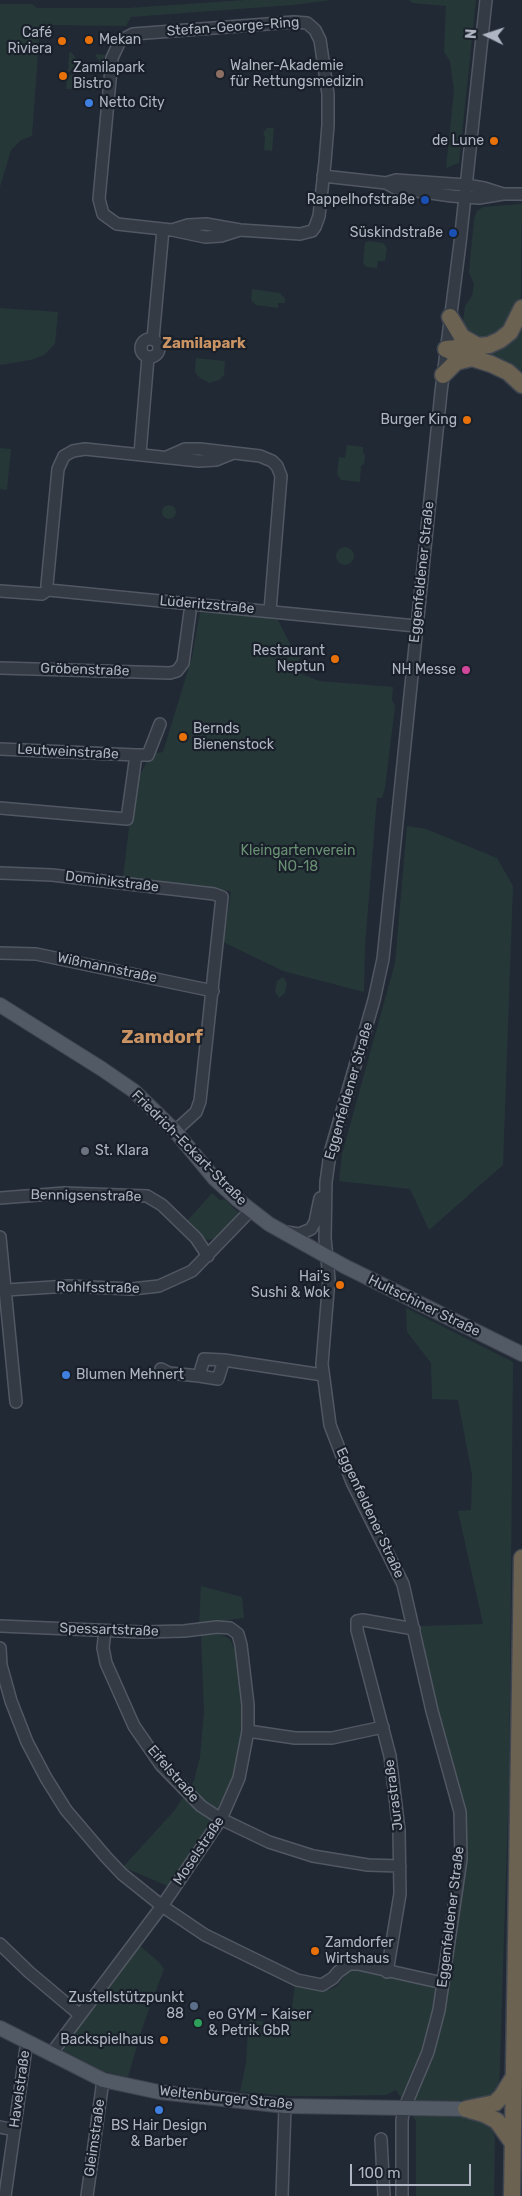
<!DOCTYPE html>
<html>
<head>
<meta charset="utf-8">
<style>
	body { margin:0 }
	#map { position:relative; width:522px; height:2196px; overflow:hidden; background:#212935; font-family:Rubik,sans-serif }
	canvas { display:block }
	.north { position:absolute; left:462px; top:10px; width:50px; height:50px; -webkit-text-stroke:4px #1a202a; paint-order:stroke; rotate:274deg; font-size:14px; font-weight:700; line-height:20px; text-align:center; color:#afb5c2 }
	.north::after { content:''; display:block; margin:auto; width:18px; height:22px; background:#afb5c2; clip-path:polygon(50% 0,100% 100%,50% 72%,0 100%) }
	.scale { position:absolute; left:350px; top:2164px; width:121px; height:22px; box-sizing:border-box; border:2px solid #afb5c2; border-top:0; padding-left:6px; font-size:15px; line-height:18px; white-space:nowrap; color:#afb5c2; -webkit-text-stroke:4px #1a202a; paint-order:stroke }
</style>
</head>
<body>
<div id="map">
<canvas width="522" height="2196"></canvas>
<div class="north">N</div>
<div class="scale">100 m</div>
</div>
<script>
const c = document.querySelector('canvas').getContext('2d');
c.lineJoin = 'round';
function paint(path, color) {
  c.fillStyle = color;
  c.fill(path, 'evenodd');
}
function poly(rows) {
  const path = new Path2D();
  for (const r of rows) {
    if (r.length === 3) {
      path.moveTo(r[0] + r[2], r[1]);
      path.arc(r[0], r[1], r[2], 0, 2 * Math.PI);
      continue;
    }
    path.moveTo(r[0], r[1]);
    for (let i = 2; i < r.length; i += 2) path.lineTo(r[i], r[i + 1]);
  }
  return path;
}
function trace(path, color, width, dash) {
  c.strokeStyle = color;
  c.lineWidth = width;
  c.lineCap = dash ? 'butt' : 'round';
  c.setLineDash(dash || []);
  c.stroke(path);
}
function label(font, color, halo, rows, align = 'center') {
  c.font = font + ' Rubik,sans-serif';
  c.lineWidth = 4.5;
  c.setLineDash([]);
  c.textBaseline = 'middle';
  c.strokeStyle = halo;
  c.fillStyle = color;
  for (const [text, x, y, turn = 0] of rows) {
    c.save();
    c.translate(x, y);
    c.rotate((+turn || 0) * Math.PI / 180);
    c.textAlign = isNaN(turn) ? turn : align;
    if (halo) c.strokeText(text, 0, 0);
    c.fillText(text, 0, 0);
    c.restore();
  }
}
const green = poly([
	[245,0,332,0,292,5,131,17,126,26,51,25,39,39,32,136,21,140,11,150,0,187,0,4,32,4,37,8,128,8],
	[409,0,476,0,459,163,446,168,454,91,450,61,444,52,446,6,412,3],
	[71,52,80,63,68,73,69,53],
	[96,54,105,55,104,68,100,72,98,70,99,60,95,56],
	[75,72,74,82,79,88,66,89,67,77],
	[83,80,88,81,96,90,84,90,79,84],
	[267,128,274,128,272,151,264,150,265,137,263,133],
	[522,204,521,297,514,317,504,331,481,341,462,330,465,306,472,296,474,285,469,272,474,219,477,211,483,207],
	[368,241,383,243,387,248,385,261,378,261,377,268,366,267,363,263,365,243],
	[252,289,280,293,285,299,285,303,278,303,278,308,256,305,251,300],
	[0,308,58,312,55,344,44,355,31,360,0,365],
	[522,319,522,379,478,351],
	[196,358,225,361,224,375,219,380,209,383,200,378,195,372],
	[347,445,363,447,363,452,365,456,364,464,361,466,360,482,341,480,337,474,339,457,345,458],
	[0,448,11,449,7,490,0,489],
	[169,512,7],
	[345,556,9],
	[200,612,263,617,278,620,295,654,300,655,297,672,319,681,393,687,392,700,395,706,385,788,382,798,377,798,365,946,364,992,283,971,223,942,231,891,123,878,134,786,151,754,163,752,192,657],
	[407,826,426,829,497,858,513,886,503,1165,429,1230,410,1189,339,1181,342,1154,395,963],
	[283,977,287,983,285,993,279,998,275,992,277,981],
	[212,1193,220,1200,224,1199,240,1214,215,1239,206,1240,187,1221],
	[406,1308,513,1362,509,1784,499,2092,491,2125,495,2138,494,2196,416,2196,416,2121,396,2090,386,2095,331,2096,291,2096,240,2092,246,2063,249,2018,289,2029,295,1985,321,1990,329,1990,337,1986,349,1970,356,1968,431,1985,453,1965,467,1859,462,1795,437,1714,420,1626,483,1624,458,1511,471,1510,472,1475,458,1400,432,1399,431,1363,407,1332],
	[201,1586,242,1597,244,1618,199,1624],
	[217,1633,230,1639,236,1652,242,1705,242,1732,234,1775,204,1839,170,1887,123,1867,174,1811,194,1781,200,1757,204,1712,201,1635],
	[139,1945,159,1962,164,1969,143,2026,128,2077,105,2072,64,2051,63,2046]
]);
const minor = poly([
	[323,176,386,183,396,180,466,185,484,188,503,194],
	[386,183,395,188,452,196,479,198,503,194,522,194],
	[172,230,188,225,206,224,240,230,300,234,312,231,315,227,319,216,325,162,328,125,328,94,320,40,315,30,307,23,294,22,133,34,120,41,112,58,99,199,103,214,117,224,172,230,205,237,221,236,240,230],
	[150,348,9],
	[153,339,163,229],
	[140,454,148,357],
	[167,457,185,449,200,449,260,456,272,461,277,466,281,476,270,611],
	[48,590,47,585,58,469,64,456,73,451,85,449,199,461,216,460,231,454],
	[0,591,42,594,48,590,416,626],
	[0,668,170,673,177,671,183,663,190,612],
	[0,749,136,755],
	[0,808,127,819,136,755,148,755,160,724],
	[0,873,52,875,214,894,222,897,200,1101,196,1112,175,1131],
	[0,953,36,954,213,991],
	[0,1198,64,1193,147,1196,162,1205,196,1238,208,1256],
	[286,1232,299,1234,311,1229,315,1222,320,1198],
	[0,1237,16,1402],
	[6,1290,69,1286,132,1289,159,1286,192,1271,251,1210],
	[161,1369,169,1373,199,1376,204,1359,224,1360],
	[199,1376,218,1379,224,1360,323,1375],
	[0,1626,142,1632,184,1631,217,1627,230,1628,238,1634,241,1645,248,1705,248,1731,239,1778,221,1819,162,1906,51,2054],
	[105,1631,103,1648,106,1663,134,1726,161,1765,201,1806,221,1819,269,1842,313,1856,368,1865,400,1866],
	[0,1648,1,1665,11,1701,27,1742,46,1778,66,1810,106,1857,122,1874,162,1906,205,1935,297,1980,322,1985,333,1978,338,1972,349,1964,358,1964,443,1983],
	[248,1731,295,1738,332,1738,383,1727],
	[0,1944,29,1972,80,2015],
	[387,1972,400,1894,399,1830,390,1756,357,1630,357,1621,363,1620,414,1629],
	[0,2127,14,2130],
	[381,2139,384,2196],
	[5,2196,27,2041],
	[87,2196,103,2080],
	[282,2196,285,2106],
	[402,2196,402,2120,404,2109,428,2052,439,2010,461,1859,460,1812,432,1711,403,1584,352,1482,330,1425,322,1364,329,1279,325,1238,326,1182,330,1153,374,1000,383,959,441,392,460,243,486,0]
]);
const major = poly([
	[0,1005,102,1069,134,1091,175,1131,214,1178,238,1200,269,1224,344,1266,522,1354],
	[0,2028,103,2080,159,2092,285,2106,466,2109]
]);
const highway = poly([
	[450,317,462,337,478,346],
	[446,349,489,345,500,340,510,332,522,308],
	[450,351,491,364,508,372,522,385],
	[443,375,456,362,472,358],
	[466,2109,495,2103,502,2096,513,2078],
	[470,2110,484,2114,497,2121,512,2142],
	[512,2196,522,1558]
]);
const markers = [
	[89,40,5,"#e8710a"],
	[62,41,5,"#e8710a"],
	[220,74,5,"#8d6e63"],
	[63,76,5,"#e8710a"],
	[89,103,5,"#3f7fe0"],
	[494,141,5,"#e8710a"],
	[425,200,5,"#1a4fb4"],
	[453,233,5,"#1a4fb4"],
	[467,420,5,"#e8710a"],
	[335,659,5,"#e8710a"],
	[466,670,5,"#d1479c"],
	[183,737,5,"#e8710a"],
	[85,1151,5,"#6b7280"],
	[340,1285,5,"#e8710a"],
	[66,1375,5,"#3f7fe0"],
	[315,1951,5,"#e8710a"],
	[194,2006,5,"#5c6f8a"],
	[198,2023,5,"#2e9e5b"],
	[164,2040,5,"#e8710a"],
	[159,2110,5,"#3f7fe0"]
];
const streetNames = [
	["Stefan-George-Ring",233,27,-4],
	["Eggenfeldener Straße",422,572,-84],
	["Lüderitzstraße",207,605,5],
	["Gröbenstraße",85,670,2],
	["Leutweinstraße",68,752,3],
	["Dominikstraße",112,882,7],
	["Wißmannstraße",107,968,12],
	["Eggenfeldener Straße",349,1091,-74],
	["Friedrich-Eckart-Straße",189,1148,45],
	["Bennigsenstraße",86,1196,1],
	["Rohlfsstraße",98,1288,1],
	["Hultschiner Straße",424,1306,26],
	["Eggenfeldener Straße",370,1513,65],
	["Spessartstraße",109,1630,2],
	["Eifelstraße",173,1774,49],
	["Jurastraße",394,1795,-97],
	["Moselstraße",199,1851,-56],
	["Eggenfeldener Straße",451,1917,-83],
	["Havelstraße",20,2089,-82],
	["Weltenburger Straße",226,2098,6],
	["Gleimstraße",95,2138,-82]
];
const poiNames = [
	["Café",52,33],
	["Riviera",52,49],
	["Mekan",99,40,"left"],
	["Walner-Akademie",230,66,"left"],
	["für Rettungsmedizin",230,82,"left"],
	["Zamilapark",73,68,"left"],
	["Bistro",73,84,"left"],
	["Netto City",99,103,"left"],
	["de Lune",484,141],
	["Rappelhofstraße",415,200],
	["Süskindstraße",443,233],
	["Burger King",457,420],
	["Restaurant",325,651],
	["Neptun",325,667],
	["NH Messe",456,670],
	["Bernds",193,729,"left"],
	["Bienenstock",193,745,"left"],
	["St. Klara",95,1151,"left"],
	["Hai's",330,1277],
	["Sushi & Wok",330,1293],
	["Blumen Mehnert",76,1375,"left"],
	["Zamdorfer",325,1943,"left"],
	["Wirtshaus",325,1959,"left"],
	["Zustellstützpunkt",184,1998],
	["88",184,2014],
	["eo GYM – Kaiser",208,2015,"left"],
	["& Petrik GbR",208,2031,"left"],
	["Backspielhaus",154,2040],
	["BS Hair Design",159,2126,"center"],
	["& Barber",159,2142,"center"]
];
const parkNames = [
	["Kleingartenverein",298,851],
	["NO-18",298,867]
];
const neighbourhoodNames = [
	["Zamilapark",204,344]
];
const districtNames = [
	["Zamdorf",162,1038]
];
paint(green, '#263738');
trace(minor, '#525863', 14);
trace(major, '#3e444f', 16);
trace(highway, '#3f4550', 19);
trace(minor, '#343b45', 11);
trace(major, '#525a65', 14);
trace(highway, '#6b6252', 16);
for (const [x, y, r, color] of markers) {
  const dot = new Path2D();
  dot.arc(x, y, r, 0, 2 * Math.PI);
  c.fillStyle = color;
  c.fill(dot);
  trace(dot, '#1a202a', 2);
}
label('14px', '#afb5c2', '#1a202a', streetNames);
label('14px', '#afb5c2', '#1a202a', poiNames, 'right');
label('14px', '#699073', '#1a202a', parkNames);
label('bold 15px', '#c99363', '#1a202a', neighbourhoodNames);
label('bold 19px', '#c99363', '#1a202a', districtNames);
</script>
</body>
</html>
